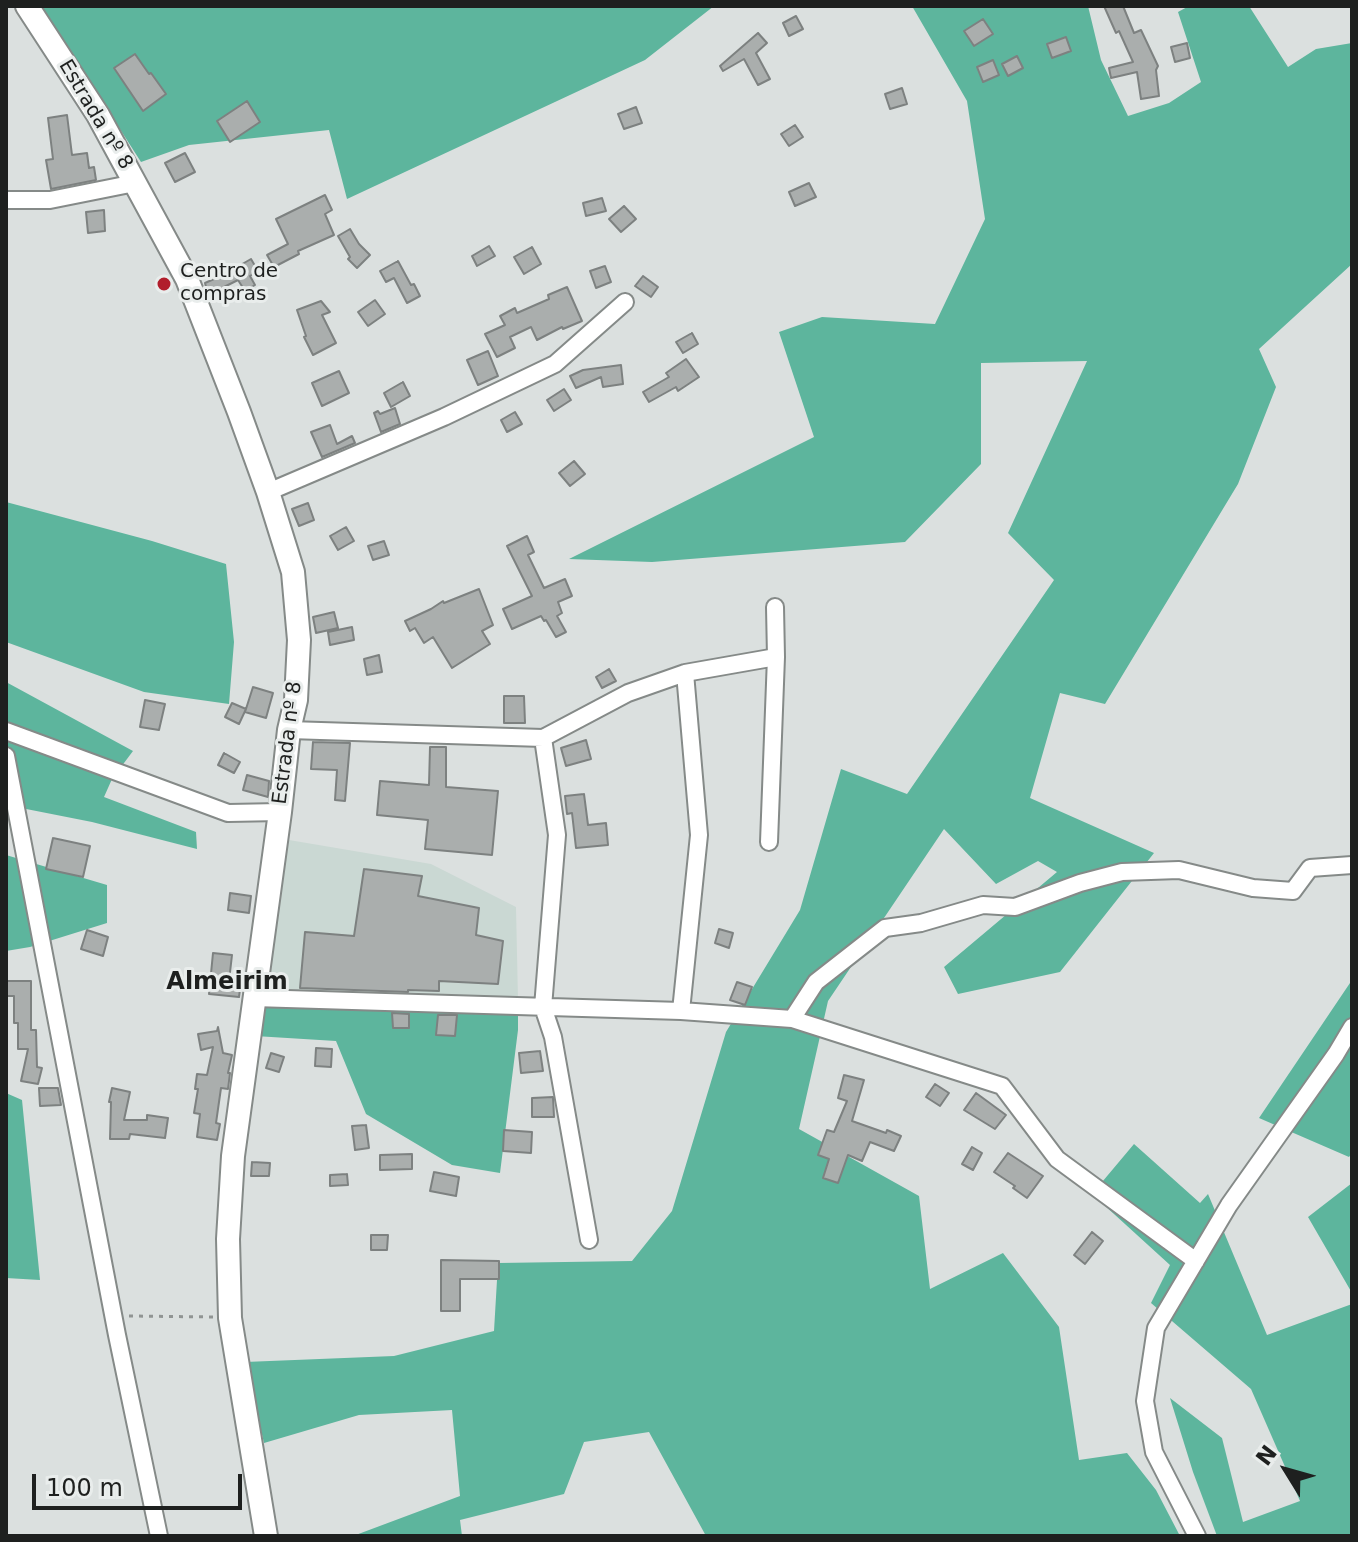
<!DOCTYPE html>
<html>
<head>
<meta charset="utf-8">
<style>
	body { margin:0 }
	#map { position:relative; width:1358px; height:1542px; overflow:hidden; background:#dbe0df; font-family:"DejaVu Sans",sans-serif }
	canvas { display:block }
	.frame { position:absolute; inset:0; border:8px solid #1e201f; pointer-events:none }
	.north { position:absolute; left:1246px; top:1430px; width:80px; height:80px; -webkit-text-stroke:6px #e9edec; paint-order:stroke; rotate:307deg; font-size:22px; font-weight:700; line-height:32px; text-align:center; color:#1e201f }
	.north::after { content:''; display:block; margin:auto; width:28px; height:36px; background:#1e201f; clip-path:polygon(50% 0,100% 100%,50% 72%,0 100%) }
	.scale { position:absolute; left:32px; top:1474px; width:210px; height:36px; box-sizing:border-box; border:4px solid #1e201f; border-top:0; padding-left:10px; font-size:24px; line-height:28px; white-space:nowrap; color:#1e201f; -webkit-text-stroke:6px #e9edec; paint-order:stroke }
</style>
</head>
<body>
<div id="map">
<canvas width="1358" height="1542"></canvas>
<div class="frame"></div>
<div class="north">N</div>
<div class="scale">100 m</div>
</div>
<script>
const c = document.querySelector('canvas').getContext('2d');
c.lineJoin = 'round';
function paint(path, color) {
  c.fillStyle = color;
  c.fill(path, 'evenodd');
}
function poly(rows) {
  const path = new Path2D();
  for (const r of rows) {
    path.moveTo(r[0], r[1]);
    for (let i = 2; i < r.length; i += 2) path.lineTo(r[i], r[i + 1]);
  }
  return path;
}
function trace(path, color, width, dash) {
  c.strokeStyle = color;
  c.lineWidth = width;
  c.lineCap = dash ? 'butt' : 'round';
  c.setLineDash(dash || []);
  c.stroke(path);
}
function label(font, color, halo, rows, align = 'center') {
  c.font = font + ' "DejaVu Sans",sans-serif';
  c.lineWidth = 6;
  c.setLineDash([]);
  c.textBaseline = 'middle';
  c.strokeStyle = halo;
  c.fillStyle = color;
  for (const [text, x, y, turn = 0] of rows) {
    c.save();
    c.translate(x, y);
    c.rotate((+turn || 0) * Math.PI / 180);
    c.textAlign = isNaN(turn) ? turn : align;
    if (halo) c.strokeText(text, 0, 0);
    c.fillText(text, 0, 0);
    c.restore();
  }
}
const built = poly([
	[289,840,431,864,516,907,518,1000,264,997]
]);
const forest = poly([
	[41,6,714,6,645,60,347,199,329,130,189,145,141,162],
	[912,6,1088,6,1101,60,1128,116,1169,103,1201,82,1178,12,1189,6,1249,6,1288,67,1316,49,1352,43,1352,264,1259,349,1276,387,1238,484,1105,704,1060,693,1030,798,1154,853,1060,972,958,994,944,967,1057,872,1038,861,996,884,944,829,828,1001,799,1129,919,1196,930,1289,1003,1253,1059,1327,1079,1460,1127,1453,1156,1490,1180,1536,706,1536,649,1432,584,1442,564,1494,460,1520,462,1536,353,1536,460,1496,452,1410,359,1415,264,1443,245,1362,394,1356,494,1331,498,1263,632,1261,672,1211,726,1032,800,910,841,769,907,794,1054,580,1008,533,1087,361,981,363,981,464,905,542,652,562,569,559,814,437,779,332,822,317,935,324,985,219,967,101],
	[6,502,152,541,226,564,234,642,229,704,144,692,6,642],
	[6,682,133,751,112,779,104,797,196,832,197,849,92,822,6,805],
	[6,855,107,885,107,923,30,947,6,951],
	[1352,980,1352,1153,1349,1157,1259,1118],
	[264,997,518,1000,518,1030,500,1173,452,1165,366,1114,336,1041,255,1036],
	[6,1093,22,1100,40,1280,6,1278],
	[1134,1144,1200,1203,1208,1194,1267,1335,1352,1304,1352,1536,1217,1536,1193,1472,1170,1398,1222,1438,1243,1522,1300,1501,1251,1389,1151,1303,1170,1265,1092,1194],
	[1352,1183,1352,1293,1308,1217]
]);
const building = poly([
	[1104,6,1123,6,1134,33,1141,30,1158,66,1156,70,1159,96,1141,99,1137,72,1111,78,1109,68,1133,62,1119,31,1116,33,1104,6],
	[796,16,803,29,789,36,783,23,796,16],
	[983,19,993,34,974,46,964,31,983,19],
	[758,33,767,43,756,53,770,79,758,85,744,59,723,71,720,66,758,33],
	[1066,37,1071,51,1052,58,1047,44,1066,37],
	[1187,43,1190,58,1175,62,1171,47,1187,43],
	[135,54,149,74,151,73,166,94,143,111,114,68,135,54],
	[1017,56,1023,68,1008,76,1002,64,1017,56],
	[993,60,999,75,983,82,977,67,993,60],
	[902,88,907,104,890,109,885,94,902,88],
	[247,101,260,122,230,142,217,121,247,101],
	[636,107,642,123,624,129,618,114,636,107],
	[67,115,72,155,87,153,89,168,94,167,96,180,51,189,46,160,53,159,48,118,67,115],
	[795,125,803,137,789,146,781,134,795,125],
	[185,153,195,172,175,182,165,163,185,153],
	[809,183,816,197,795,206,789,192,809,183],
	[325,195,332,210,325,214,334,235,298,251,299,254,274,267,267,255,288,244,276,219,325,195],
	[602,198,606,211,586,216,583,203,602,198],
	[624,206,636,219,621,232,609,219,624,206],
	[104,210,105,231,88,233,86,212,104,210],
	[350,229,359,244,370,255,357,268,348,259,350,257,338,236,350,229],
	[489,246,495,256,477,266,472,256,489,246],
	[532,247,541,264,524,274,514,257,532,247],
	[251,259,258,271,250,276,255,285,245,291,238,280,208,295,205,283,223,275,251,259],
	[398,261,411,285,414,284,420,296,407,303,394,278,386,282,380,271,398,261],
	[605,266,611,282,596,288,590,271,605,266],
	[643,276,658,287,651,297,635,286,643,276],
	[567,287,582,321,563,329,562,327,537,340,531,327,510,337,515,348,497,357,485,334,505,325,500,316,515,308,517,313,549,299,548,295,567,287],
	[375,300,385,314,368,326,358,312,375,300],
	[321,301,330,312,322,315,336,343,313,355,304,337,306,336,297,310,321,301],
	[692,333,698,344,683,353,676,342,692,333],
	[488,351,498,376,478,385,467,360,488,351],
	[686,359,699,377,678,391,676,387,649,402,643,392,669,377,666,373,686,359],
	[621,365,623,384,603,387,601,377,576,388,570,376,583,370,621,365],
	[339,371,349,393,322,406,312,383,339,371],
	[403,382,410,396,391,407,384,393,403,382],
	[564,389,571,400,554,411,547,400,564,389],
	[395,408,400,424,381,432,374,413,378,411,380,414,395,408],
	[515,412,522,424,507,432,501,420,515,412],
	[330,425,337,444,352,436,355,443,322,457,311,432,330,425],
	[574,461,585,474,570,486,559,473,574,461],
	[308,503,314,520,299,526,292,509,308,503],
	[346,527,354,541,338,550,330,536,346,527],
	[527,536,534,552,528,555,544,588,565,579,572,596,558,602,562,613,557,616,566,632,556,637,546,620,544,621,541,616,512,629,503,609,532,596,507,546,527,536],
	[384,541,389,555,373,560,368,546,384,541],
	[479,589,493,625,482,631,490,644,452,668,433,637,424,643,415,628,410,631,405,621,431,609,443,601,444,603,479,589],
	[334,612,338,628,316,633,313,617,334,612],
	[352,627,354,640,330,645,328,632,352,627],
	[379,655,382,672,367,675,364,659,379,655],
	[609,669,616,681,602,688,596,677,609,669],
	[253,687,273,693,266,718,245,712,253,687],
	[504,696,524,696,525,723,504,723,504,696],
	[145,700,165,704,159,730,140,727,145,700],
	[232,703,246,709,239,724,225,717,232,703],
	[586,740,591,759,566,766,561,748,586,740],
	[313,742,350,743,345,801,335,800,337,770,311,769,313,742],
	[430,747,446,747,446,787,498,791,492,855,425,849,428,820,377,815,380,781,429,785,430,747],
	[224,753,240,762,234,773,218,765,224,753],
	[247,775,269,781,268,797,243,790,247,775],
	[584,794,588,825,606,823,608,845,576,848,572,813,567,814,565,796,584,794],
	[53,838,90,846,83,877,46,869,53,838],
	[364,869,422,876,418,896,479,908,476,935,503,941,498,984,439,981,439,991,408,990,408,992,300,988,305,932,354,936,364,869],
	[230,893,251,896,249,913,228,910,230,893],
	[719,929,733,933,729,948,715,943,719,929],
	[87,930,108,937,103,956,81,949,87,930],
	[213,953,232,955,229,981,241,982,239,997,209,994,213,953],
	[7,981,31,981,31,1030,36,1030,37,1067,42,1068,38,1084,21,1081,28,1049,18,1049,18,1023,14,1023,14,996,7,996,7,981],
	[737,982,752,987,745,1005,730,1000,737,982],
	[392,1013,409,1014,409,1028,393,1028,392,1013],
	[438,1015,457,1015,455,1036,436,1035,438,1015],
	[218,1027,223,1053,232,1055,228,1073,230,1073,228,1089,221,1088,216,1123,220,1124,217,1140,197,1137,200,1114,194,1113,198,1089,195,1089,197,1074,207,1075,213,1047,201,1050,198,1034,217,1031,218,1027],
	[316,1048,332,1049,331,1067,315,1066,316,1048],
	[540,1051,543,1071,521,1073,519,1053,540,1051],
	[271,1053,284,1057,279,1072,266,1068,271,1053],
	[844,1075,864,1080,852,1121,886,1133,887,1130,901,1136,894,1151,870,1142,862,1161,848,1155,838,1183,823,1178,829,1159,818,1155,827,1130,834,1132,847,1101,838,1098,844,1075],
	[935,1084,949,1093,940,1106,926,1097,935,1084],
	[39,1088,58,1088,61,1105,40,1106,39,1088],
	[112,1088,130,1092,124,1120,147,1120,147,1115,168,1118,165,1138,130,1134,129,1139,110,1139,111,1102,109,1102,112,1088],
	[976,1093,1006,1115,995,1129,964,1110,976,1093],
	[553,1097,554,1117,532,1117,532,1098,553,1097],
	[366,1125,369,1148,355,1150,352,1126,366,1125],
	[504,1130,532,1132,531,1153,503,1151,504,1130],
	[972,1147,982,1153,973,1170,962,1164,972,1147],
	[1008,1153,1043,1176,1027,1198,1013,1188,1015,1186,994,1172,1008,1153],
	[412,1154,412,1169,380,1170,380,1155,412,1154],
	[252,1162,270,1163,269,1176,251,1176,252,1162],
	[434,1172,459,1177,456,1196,430,1191,434,1172],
	[347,1174,348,1185,330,1186,330,1175,347,1174],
	[1092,1232,1103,1241,1085,1264,1074,1255,1092,1232],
	[371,1235,388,1235,387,1250,371,1250,371,1235],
	[441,1260,499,1261,499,1279,460,1279,460,1311,441,1311,441,1260]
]);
const path = poly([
	[129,1316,214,1317]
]);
const minor = poly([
	[6,200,50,200,135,183],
	[268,492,444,417,555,364,625,302],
	[289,730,543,738,628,693,685,673,776,657],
	[6,731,228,813,280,812],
	[543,738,557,835,543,1007,553,1037,589,1240],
	[6,756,117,1335,159,1536],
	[769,842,776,657,775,607],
	[254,998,681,1011,792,1019,1002,1086,1057,1159,1196,1261],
	[681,1011,699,835,685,673],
	[792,1019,816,982,885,928,921,923,983,905,1015,907,1080,883,1122,872,1179,870,1253,888,1293,891,1310,868,1352,865],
	[1197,1536,1154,1452,1145,1401,1156,1328,1229,1205,1336,1054,1352,1027]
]);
const secondary = poly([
	[27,6,98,115,187,279,239,412,268,492,293,572,299,640,296,700,289,730,280,812,233,1156,228,1239,230,1318,266,1536]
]);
const markers = [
	[164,284,8,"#b11e2c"]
];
const streetNames = [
	["Estrada nº 8",95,115,59],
	["Estrada nº 8",288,743,-83]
];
const poiNames = [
	["Centro de",180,272],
	["compras",180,295]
];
const quarterNames = [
	["Almeirim",227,983]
];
paint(built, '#cad8d3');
paint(forest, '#5db59d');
paint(building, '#aaaead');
trace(building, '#7d8180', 2);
trace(minor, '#858a88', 20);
trace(secondary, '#858a88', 26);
trace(path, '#909493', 3, [4, 6]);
trace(minor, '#fff', 16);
trace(secondary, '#fff', 22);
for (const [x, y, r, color] of markers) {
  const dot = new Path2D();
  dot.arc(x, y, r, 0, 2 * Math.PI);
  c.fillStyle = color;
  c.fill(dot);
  trace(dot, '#e9edec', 3);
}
label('20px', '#1e201f', '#e9edec', streetNames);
label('20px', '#1e201f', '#e9edec', poiNames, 'left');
label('bold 24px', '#1e201f', '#e9edec', quarterNames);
</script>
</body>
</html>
